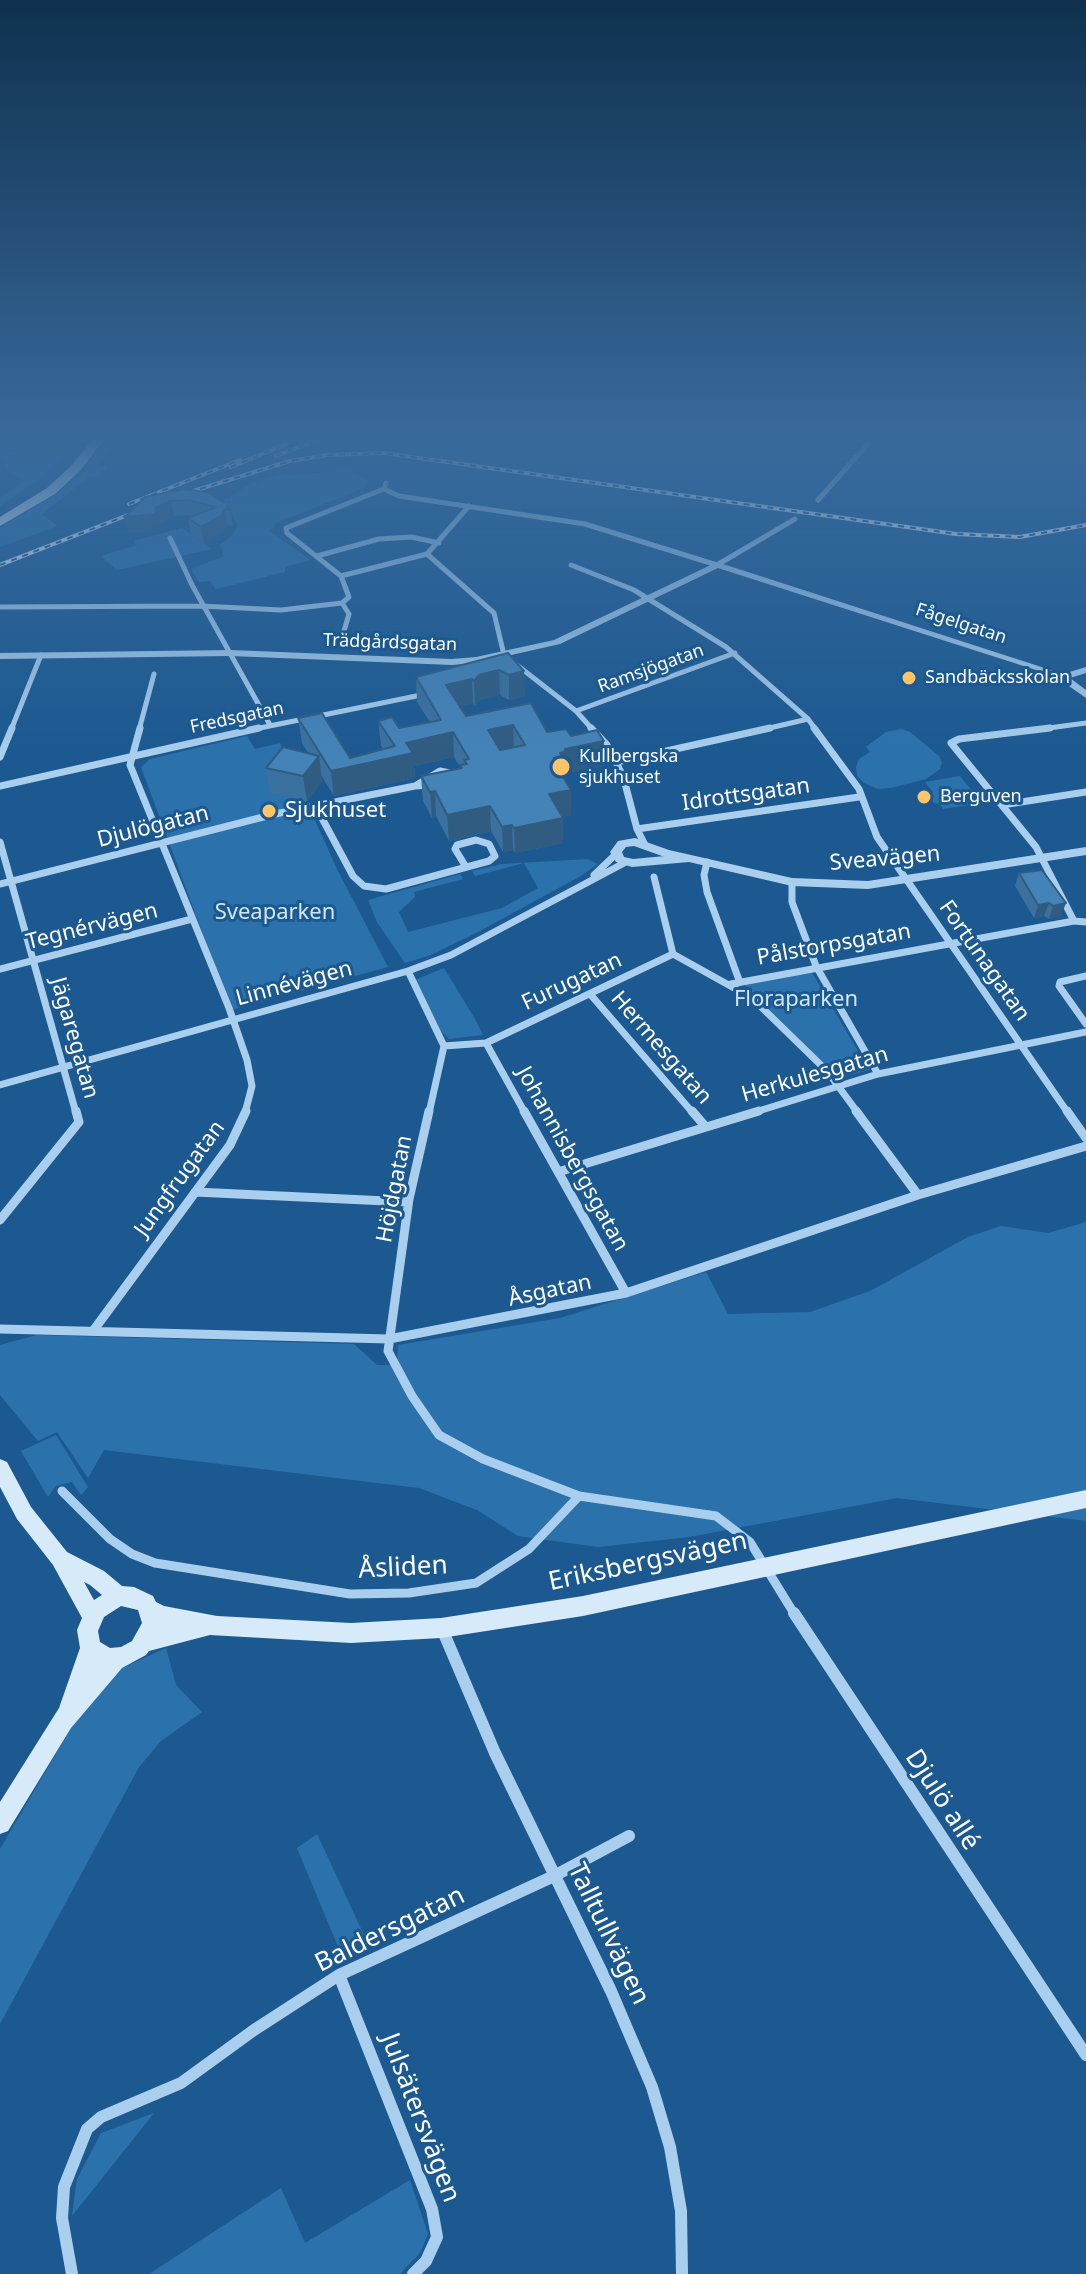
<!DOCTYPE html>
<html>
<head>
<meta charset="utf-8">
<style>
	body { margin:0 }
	canvas { display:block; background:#1b5990 }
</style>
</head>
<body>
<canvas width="1086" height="2274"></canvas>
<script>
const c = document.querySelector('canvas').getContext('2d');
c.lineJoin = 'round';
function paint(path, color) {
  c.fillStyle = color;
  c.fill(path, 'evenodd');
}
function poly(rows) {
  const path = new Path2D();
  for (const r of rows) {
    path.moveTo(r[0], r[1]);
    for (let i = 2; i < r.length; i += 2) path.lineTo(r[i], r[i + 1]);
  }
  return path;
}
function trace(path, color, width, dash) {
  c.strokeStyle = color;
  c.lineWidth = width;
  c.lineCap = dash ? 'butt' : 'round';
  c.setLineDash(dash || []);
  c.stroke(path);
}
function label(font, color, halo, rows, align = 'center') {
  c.font = font + ' "Noto Sans",sans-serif';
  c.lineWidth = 6;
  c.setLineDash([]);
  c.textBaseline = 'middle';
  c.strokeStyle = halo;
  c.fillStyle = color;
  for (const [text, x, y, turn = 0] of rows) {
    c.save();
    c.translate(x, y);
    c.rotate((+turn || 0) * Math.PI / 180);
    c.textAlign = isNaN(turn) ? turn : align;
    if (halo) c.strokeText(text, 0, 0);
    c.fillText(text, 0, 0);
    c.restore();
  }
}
const green = poly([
	[43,437,74,437,59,460,39,479,0,506,0,498,25,480,9,472,0,455,48,443],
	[113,443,98,466,107,467,97,478,89,477,42,514,57,526,0,547,0,528,57,494,85,469,100,448],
	[348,471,369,481,364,488,276,523,270,531,310,560,285,567,285,572,216,589,210,581,199,582,191,569,224,556,220,545,232,536,238,525,225,500,251,483,280,475],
	[182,528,212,549,117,570,101,556,137,545,134,541],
	[901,729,910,732,939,756,942,762,940,769,926,779,891,788,878,789,864,783,857,776,856,767,859,759,870,752,866,747,886,732],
	[247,736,255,749,280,743,337,869,388,967,231,1010,141,767,150,759],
	[960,776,982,803,943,809,940,804,927,801,924,795,933,792,925,782],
	[587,859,598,864,579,877,478,932,431,955,405,963,377,922,368,900,460,874,463,879,414,892,415,897,399,912,408,932,502,908,538,888,524,863,475,876,472,871,502,864],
	[444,968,475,1019,483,1035,449,1039,440,1030,415,980],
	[811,971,869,1070,843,1077,830,1069,745,986,748,982],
	[1086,1222,1086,1521,897,1498,689,1537,598,1547,518,1536,477,1510,419,1488,104,1450,88,1478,57,1432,38,1441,0,1395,0,1345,37,1335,354,1344,377,1365,397,1365,398,1345,560,1318,706,1272,728,1314,810,1312,870,1291,968,1237,1001,1226,1048,1233],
	[56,1435,88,1487,81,1495,72,1482,56,1486,48,1497,21,1451],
	[166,1648,176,1685,202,1712,161,1741,139,1767,0,2024,0,1849,87,1701,120,1669],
	[317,1834,364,1935,339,1949,297,1848],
	[154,2113,72,2216,77,2179,101,2133],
	[410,2180,428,2234,420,2253,400,2274,149,2274,281,2188,305,2243]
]);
const minorFar3 = poly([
	[384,489,399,496,585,524,717,565,795,519],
	[818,500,874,437],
	[170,538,192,585,270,725],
	[427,554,494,613,504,655,576,711,593,730],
	[317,556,379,539,411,537,439,543],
	[571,565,634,590,726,647,808,719,816,730],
	[341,576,427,554,469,506],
	[342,603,349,597,341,576,287,533,286,528,384,489,386,483],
	[0,607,201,606,281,610,342,603],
	[335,646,342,638,349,614,342,603],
	[576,711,735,653],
	[11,730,41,655],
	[139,730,154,674],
	[250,730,426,694],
	[761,730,808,719],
	[1034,730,1086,723]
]);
const minorFar2 = poly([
	[140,728,130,765,229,1008,247,1060,252,1086,245,1113],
	[591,728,607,745,623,776,637,829,645,845],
	[814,728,859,789,877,837,1068,1113],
	[1050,728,959,739,951,743,1036,847,1074,921],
	[0,757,12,728],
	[617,762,770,728],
	[0,786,259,728],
	[415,786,430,785],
	[1002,805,1086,792],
	[316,807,353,876,364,886,386,889,489,861,495,856,489,844,476,840,457,845,455,849,466,867],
	[637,829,859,797],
	[0,842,76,1113],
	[707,862,704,875,707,892,739,980],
	[594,875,616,854],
	[654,877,673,954,752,998,827,1071,858,1113],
	[792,882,792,902,816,966,878,1074],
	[0,884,275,814,415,786,440,771,454,774],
	[0,969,192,919],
	[408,971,444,1046,429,1113],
	[1086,976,1060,982,1059,986,1086,1024],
	[731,984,1074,921,1086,922],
	[590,994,693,1113],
	[486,1043,525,1113],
	[444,1046,486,1043,673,954],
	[0,1085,408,971,451,955,626,862],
	[752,1113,878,1074,1086,1032]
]);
const minorFar1 = poly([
	[429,1111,409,1199,388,1351,412,1396,439,1435,483,1459,579,1496,716,1516,750,1542,795,1615],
	[524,1111,626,1293],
	[692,1111,705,1126],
	[856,1111,918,1195],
	[1067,1111,1086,1138],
	[558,1172,759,1111],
	[195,1192,408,1202],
	[0,1220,79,1122,76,1111],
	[0,1329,389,1339,626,1293,918,1195,1086,1146],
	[93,1331,230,1145,246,1111],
	[62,1491,110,1539,132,1554,155,1563,350,1594,409,1593,476,1583,529,1549,579,1496]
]);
const minor = poly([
	[794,1613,1086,2055],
	[442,1629,495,1753,611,1991,652,2087,670,2147,681,2211,682,2274],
	[339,1975,432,2209,437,2237,426,2261,413,2274],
	[72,2274,62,2218,64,2187,87,2129,101,2117,181,2083,254,2030,339,1975,554,1876,629,1836]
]);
const tertiary = poly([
	[96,437,173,437,169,439,100,439,96,437],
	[717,562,1063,674,1086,667,1086,673,1070,678,1086,690,1086,698,1059,679,1036,670,718,568,560,644,476,663,452,665,231,656,0,659,0,653,231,650,452,659,476,657,554,640,717,562],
	[635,838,669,850,792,878,868,881,1086,847,1086,855,868,889,792,886,689,862,632,867,616,862,610,852,618,841,635,838],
	[634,846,662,856,665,856,633,859,624,857,622,852,626,847,634,846]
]);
const secondary = poly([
	[0,1459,7,1462,31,1507,67,1552,104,1571,122,1586,134,1587,153,1596,156,1602,164,1606,217,1616,351,1623,441,1618,583,1596,1086,1490,1086,1508,583,1616,441,1638,351,1643,210,1635,149,1651,146,1655,122,1668,71,1728,8,1831,0,1834,0,1802,59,1708,80,1648,77,1630,82,1618,53,1565,17,1519,0,1487,0,1459],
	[84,1582,90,1585,102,1595,94,1600,84,1582],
	[121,1606,138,1610,142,1623,132,1641,121,1647,110,1648,100,1642,98,1631,104,1617,121,1606]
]);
const primary = poly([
	[93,439,103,441,79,472,55,494,0,526,0,517,47,488,71,466,93,439]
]);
const rail = poly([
	[276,456,325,437],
	[231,467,286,444],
	[177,496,290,461,328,455,384,453,956,534,1020,537,1086,525],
	[129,504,240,460],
	[0,565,146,508]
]);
const wall = poly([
	[145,497,224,503,229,501,233,526,227,525,223,532,204,543,191,534,188,518,193,516,190,515,174,516,159,524,159,530,129,533],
	[508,653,525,696,509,700,500,695,480,700,475,706,473,703,460,706,466,716,547,732,571,736,603,766,566,773,566,776,563,777,571,790,571,815,563,816,563,843,515,853,513,850,503,852,491,831,449,841,436,816,432,818,423,801,421,776,461,768,454,757,414,766,415,778,334,796,321,775,322,781,307,801,270,793,266,768,308,753,302,743,298,718,350,758,383,749,381,745,378,721,399,728,430,722,417,702,416,677],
	[1042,870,1061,916,1049,919,1044,916,1034,918,1015,886,1019,873]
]);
const shadedWall = poly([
	[171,501,174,516,159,524,159,530,129,533,125,517,155,508],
	[225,509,227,525,223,532,204,543,201,527],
	[499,670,500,695,480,700,475,706,474,681,479,675],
	[524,671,525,696,509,700,509,675],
	[472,679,473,703,447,710,446,685],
	[513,725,514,750,489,755,488,730],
	[453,732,454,757,414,766,415,778,334,796,331,771,406,743],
	[604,741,603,766,566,773,566,776,562,777,556,786,554,758,565,749],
	[319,756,322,781,307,801,303,776],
	[571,790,571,815,549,819,549,794],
	[435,791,436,816,432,818,430,792],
	[490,806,491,831,449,841,447,815],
	[563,818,563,843,515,853,514,828],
	[512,825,513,850,503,852,502,827],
	[1049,903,1044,916,1034,918,1038,905],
	[1066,903,1061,916,1049,919,1053,906]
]);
const building = poly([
	[185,489,210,493,224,503,229,501,227,506,230,510,225,509,221,516,201,527,188,518,216,507,188,500,171,501,155,508,156,514,125,517,145,497,185,489],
	[508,653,524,671,509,675,499,670,479,675,474,681,472,679,446,685,466,716,531,703,547,732,566,729,571,736,597,730,604,741,565,749,566,751,560,753,562,756,554,758,556,761,554,762,571,790,549,794,563,818,514,828,512,825,502,827,490,806,447,815,435,791,430,792,421,776,462,768,460,765,467,764,464,760,469,759,453,732,406,743,413,753,331,771,298,718,322,713,350,758,395,746,378,721,392,717,399,728,441,720,416,677,508,653],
	[513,725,525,745,500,750,488,730,513,725],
	[283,747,319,756,303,776,266,768,283,747],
	[1042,870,1066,903,1053,906,1049,903,1038,905,1019,873,1042,870]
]);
const markers = [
	[909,678,8,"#ffc467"],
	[561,767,10,"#ffc467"],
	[924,797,8,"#ffc467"],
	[269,811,8,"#ffc467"]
];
const farStreetnames = [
	["Fågelgatan",961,624,18],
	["Trädgårdsgatan",390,643,2],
	["Ramsjögatan",651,669,-20],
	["Fredsgatan",237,718,-12]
];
const farPoinames = [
	["Sandbäcksskolan",925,678],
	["Kullbergska",579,757],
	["sjukhuset",579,778],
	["Berguven",940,797]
];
const streetNames = [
	["Idrottsgatan",746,795,-8],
	["Djulögatan",153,827,-14],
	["Sveavägen",885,859,-5],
	["Tegnérvägen",92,927,-14],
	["Pålstorpsgatan",834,945,-10],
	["Fortunagatan",984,961,55],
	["Furugatan",572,982,-25],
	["Linnévägen",294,984,-15],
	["Jägaregatan",74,1038,74],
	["Hermesgatan",661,1048,49],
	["Herkulesgatan",815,1075,-16],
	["Johannisbergsgatan",572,1159,61],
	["Jungfrugatan",180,1179,-54],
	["Höjdgatan",395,1189,-79],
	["Åsgatan",550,1291,-12]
];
const poiNames = [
	["Sjukhuset",285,811]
];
const parkNames = [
	["Sveaparken",275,913],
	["Floraparken",796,1000]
];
const nearStreetnames = [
	["Eriksbergsvägen",648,1562,-12],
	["Åsliden",403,1568,-3],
	["Djulö allé",942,1800,57],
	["Baldersgatan",390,1930,-26],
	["Talltullvägen",608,1934,64],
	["Julsätersvägen",420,2118,69]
];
paint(green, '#2b72ac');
trace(minorFar3, '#aacfee', 5);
trace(minorFar2, '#aacfee', 7);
trace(minorFar1, '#aacfee', 9);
trace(minor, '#aacfee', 12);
paint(tertiary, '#aacfee');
paint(secondary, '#d7eafa');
paint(primary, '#f1f8ff');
trace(rail, '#fff', 4);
trace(rail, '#1b5990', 2, [6]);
paint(wall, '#3a719e');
paint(shadedWall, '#305c81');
paint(building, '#4483b8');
trace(building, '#305c81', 2);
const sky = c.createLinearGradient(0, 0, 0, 755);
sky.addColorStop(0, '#0f314f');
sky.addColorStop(0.58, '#396a9c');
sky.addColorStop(1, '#396a9c00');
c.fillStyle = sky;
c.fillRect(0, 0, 1086, 755);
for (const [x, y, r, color] of markers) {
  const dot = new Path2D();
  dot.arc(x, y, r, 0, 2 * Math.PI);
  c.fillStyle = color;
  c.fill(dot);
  trace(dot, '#1b5990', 3);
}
label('18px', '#fff', '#1b5990', farStreetnames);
label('18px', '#fff', '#1b5990', farPoinames, 'left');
label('22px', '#fff', '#1b5990', streetNames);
label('22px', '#fff', '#1b5990', poiNames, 'left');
label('22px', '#d0e7fa', '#1b5990', parkNames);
label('26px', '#fff', '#1b5990', nearStreetnames);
</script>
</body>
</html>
